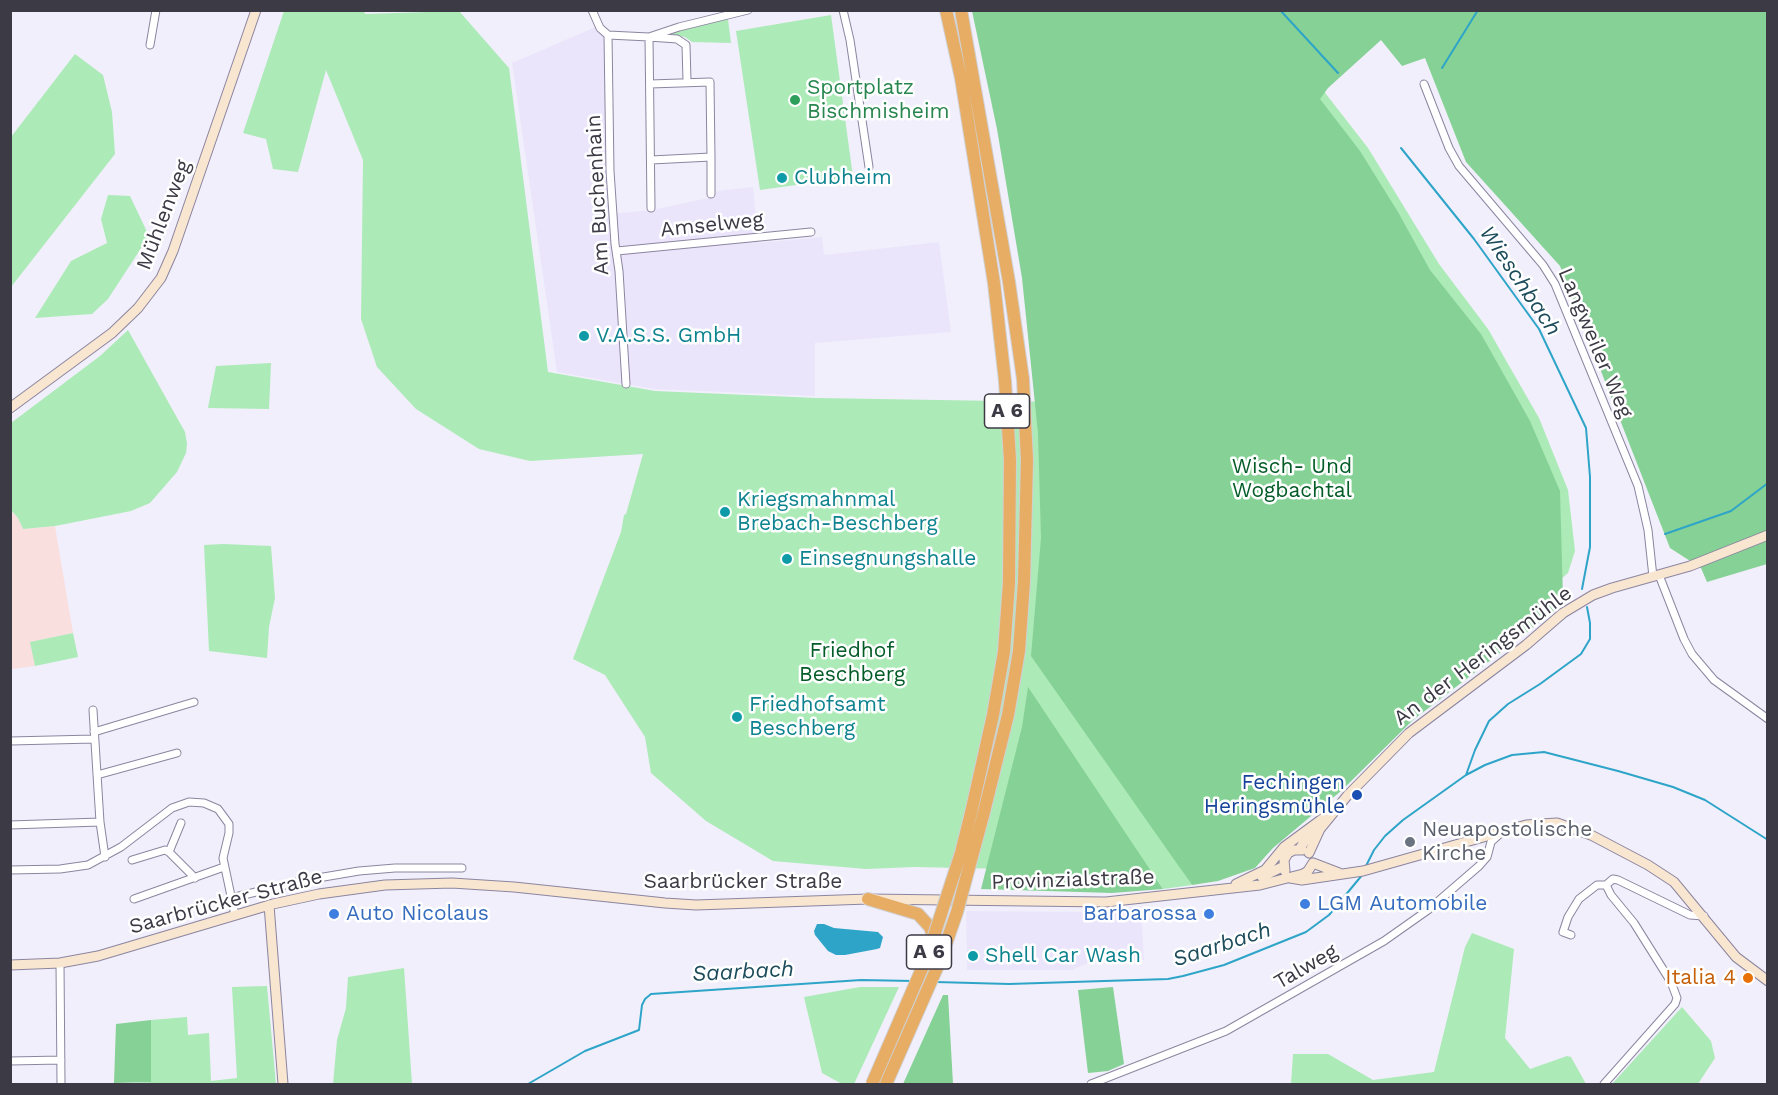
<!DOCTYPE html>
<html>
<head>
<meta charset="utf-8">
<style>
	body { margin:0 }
	#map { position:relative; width:1778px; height:1095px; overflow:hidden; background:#f1effb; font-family:"Work Sans",sans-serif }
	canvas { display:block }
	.frame { position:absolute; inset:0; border:12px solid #3c3a45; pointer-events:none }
</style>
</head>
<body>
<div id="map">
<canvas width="1778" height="1095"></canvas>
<div class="frame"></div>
</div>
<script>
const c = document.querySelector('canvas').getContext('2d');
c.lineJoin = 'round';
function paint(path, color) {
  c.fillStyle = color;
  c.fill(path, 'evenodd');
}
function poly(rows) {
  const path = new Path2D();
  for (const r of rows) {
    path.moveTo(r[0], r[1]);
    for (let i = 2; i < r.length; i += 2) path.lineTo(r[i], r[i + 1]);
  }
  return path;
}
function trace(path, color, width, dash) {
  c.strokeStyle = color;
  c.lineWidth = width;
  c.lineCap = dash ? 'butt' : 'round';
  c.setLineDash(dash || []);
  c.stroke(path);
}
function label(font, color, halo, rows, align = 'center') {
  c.font = font + ' "Work Sans",sans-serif';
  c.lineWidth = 5;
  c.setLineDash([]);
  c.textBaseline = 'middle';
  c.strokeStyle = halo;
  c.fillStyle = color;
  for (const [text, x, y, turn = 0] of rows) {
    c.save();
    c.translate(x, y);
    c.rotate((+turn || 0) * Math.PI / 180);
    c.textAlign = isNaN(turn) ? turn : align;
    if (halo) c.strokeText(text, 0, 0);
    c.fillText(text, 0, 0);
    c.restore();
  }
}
const built = poly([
	[598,26,605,41,611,214,652,210,713,197,717,191,753,187,758,243,822,237,824,255,939,242,951,332,815,343,815,396,654,389,557,372,512,63],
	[1141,906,1144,960,1090,962,1072,970,967,970,966,911,1088,912]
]);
const education = poly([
	[10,510,18,518,23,529,55,526,73,633,31,642,35,666,11,669]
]);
const green = poly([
	[364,10,365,14,459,11,509,68,548,372,655,391,817,398,1060,402,1003,11,1729,11,1569,257,1410,16,1319,85,1368,148,1439,264,1488,329,1539,418,1568,490,1575,551,1568,573,1508,626,1181,869,1192,885,1163,889,1152,872,914,867,866,869,773,861,706,821,651,773,645,737,605,675,573,659,621,532,624,515,626,514,643,454,530,461,479,449,416,409,377,367,361,319,363,160,326,70,298,172,273,169,266,139,243,133,284,11],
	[831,15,853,177,760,190,736,31],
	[728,19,731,43,692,42,685,37,673,35,672,31],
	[75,54,103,75,112,112,115,154,11,287,11,137],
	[108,195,130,196,149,236,108,299,92,314,35,318,71,261,107,243,101,219],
	[128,330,185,432,187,444,186,453,177,472,150,503,131,511,55,526,23,529,18,518,11,510,11,423,100,356],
	[271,363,269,409,208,408,216,366],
	[223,544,271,546,275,598,269,627,267,658,209,651,204,545],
	[73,633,78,657,35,666,30,642],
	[1472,933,1514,949,1505,1038,1530,1069,1567,1056,1571,1057,1586,1084,1291,1084,1293,1054,1328,1054,1373,1080,1434,1072,1465,947],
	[404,968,412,1084,333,1084,337,1040,346,1008,348,977],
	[267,986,276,1084,114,1084,151,1082,151,1020,187,1017,188,1035,209,1033,211,1081,237,1078,232,987],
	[860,987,899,987,854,1084,842,1084,822,1073,804,997],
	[1682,1007,1711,1041,1715,1058,1698,1084,1612,1084]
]);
const forest = poly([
	[972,11,1767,11,1767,564,1707,582,1701,568,1670,548,1560,266,1466,162,1425,58,1402,66,1381,40,1328,88,1320,99,1360,151,1398,212,1430,270,1481,334,1530,421,1560,491,1563,599,1560,605,1548,616,1413,720,1341,791,1273,848,1255,868,1218,881,1192,885,1031,656,1041,538,1038,433,1022,278,997,129],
	[1028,687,1163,889,1112,893,981,889,1022,727],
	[1113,987,1124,1064,1108,1071,1088,1073,1078,990],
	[943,995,948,995,953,1084,903,1084],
	[151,1020,151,1082,114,1083,116,1024]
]);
const water = poly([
	[817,924,824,924,834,928,878,932,883,937,880,948,877,949,845,955,836,955,828,951,815,935,814,931]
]);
const stream = poly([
	[1280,10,1338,73],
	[1442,68,1478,10],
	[1401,148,1474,239,1539,329,1586,428,1590,477,1590,547,1582,589],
	[1665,534,1731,511,1768,483],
	[1466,775,1475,750,1489,721,1508,704,1540,684,1581,654,1590,639,1590,623,1587,607],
	[1366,866,1374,850,1385,836,1403,820,1466,775,1485,765,1512,755,1544,752,1618,771,1673,787,1705,800,1768,840],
	[936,982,1009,984,1168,979,1183,976,1224,965,1306,932,1329,915,1363,874],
	[528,1084,585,1051,639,1030,642,1005,645,999,651,994,861,980,913,981]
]);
const street = poly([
	[592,10,600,28,608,35,610,171,615,244,619,271,626,384],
	[843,10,850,40,869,167],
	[608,35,649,37,679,27,748,10],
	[150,45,156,10],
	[650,84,710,82,711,157,651,160],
	[1424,84,1449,148,1459,166,1543,265,1555,284,1638,486,1648,530,1653,577],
	[711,157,711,194],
	[651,208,649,37,677,39,686,45,687,81],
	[617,251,811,232],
	[1659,575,1684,639,1692,654,1714,680,1768,719],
	[93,710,100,822,105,857],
	[94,732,194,702],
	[10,741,94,739],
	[97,775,177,753],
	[10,825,100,822],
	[169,852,181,823],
	[132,860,165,850,169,852,195,878],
	[10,870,60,869,88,865,121,847,172,808,189,802,204,803,218,809,229,824,229,833,223,858,235,915],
	[231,898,306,880,359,871,395,868,462,868],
	[134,899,224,867],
	[1571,935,1563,932,1568,917,1579,899,1597,885,1606,885],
	[60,963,61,1084],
	[10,1061,61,1060],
	[1091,1084,1226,1031,1384,941,1428,910,1479,866,1487,857,1491,842,1501,833],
	[1604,1084,1675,1004,1677,998,1671,982,1634,923,1611,895,1606,885,1613,879,1618,880,1690,915,1704,916]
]);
const secondary = poly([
	[10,408,112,333,138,308,161,278,173,251,256,10],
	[1299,850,1311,831],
	[1309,853,1320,829,1347,796,1409,733,1526,645,1563,613,1593,595,1612,588,1690,566,1768,535],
	[1313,863,1339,873],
	[1285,871,1284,860,1288,853,1294,850,1302,850],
	[1262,877,1284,866],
	[1290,878,1302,880,1363,871,1526,825,1557,823,1591,835,1648,865,1674,882,1736,957,1768,981],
	[1236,884,1265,870,1284,847,1322,819],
	[269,905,283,1084],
	[10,965,60,963,98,956,273,904,319,894,385,885,452,883,514,887,665,903,696,905,868,899,1106,902,1260,885,1303,874,1308,871,1313,863]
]);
const highway = poly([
	[946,10,961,78,994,283,1005,381,1010,460,1009,583,1004,652,993,715,971,813],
	[961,10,1009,282,1023,379,1027,460,1024,582,1019,651,1008,715,983,816],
	[868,899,918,914,930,927,935,941]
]);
const highwayBridge = poly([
	[872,1084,927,957,961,853,971,813],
	[886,1084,940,961,957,912,983,816]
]);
const markers = [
	[795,100,6,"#2e9e5b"],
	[782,178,6,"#0f9aa8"],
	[584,336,6,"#0f9aa8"],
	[725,512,6,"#0f9aa8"],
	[787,559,6,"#0f9aa8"],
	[737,717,6,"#0f9aa8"],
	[1357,795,6,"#1a4fb4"],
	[1410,842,6,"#6b7280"],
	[1305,904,6,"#3f7fe0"],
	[334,914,6,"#3f7fe0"],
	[1209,914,6,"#3f7fe0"],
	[973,956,6,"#0f9aa8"],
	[1748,978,6,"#e8710a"]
];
const shields = [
	[1007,411,45],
	[929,952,45]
];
const shieldNames = [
	["A 6",1007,411],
	["A 6",929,952]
];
const leisureNames = [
	["Sportplatz",807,88],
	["Bischmisheim",807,112]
];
const cultureNames = [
	["Clubheim",794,178],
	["V.A.S.S. GmbH",596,336],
	["Kriegsmahnmal",737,500],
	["Brebach-Beschberg",737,524],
	["Einsegnungshalle",799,559],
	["Friedhofsamt",749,705],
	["Beschberg",749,729],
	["Shell Car Wash",985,956]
];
const streetNames = [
	["Am Buchenhain",598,195,-93],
	["Mühlenweg",164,215,-69],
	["Amselweg",712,225,-6],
	["Langweiler Weg",1595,343,67],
	["An der Heringsmühle",1483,656,-37],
	["Provinzialstraße",1073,880,-2],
	["Saarbrücker Straße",743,882],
	["Saarbrücker Straße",226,902,-15],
	["Talweg",1306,967,-30]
];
const parkNames = [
	["Wisch- Und",1292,467],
	["Wogbachtal",1292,491],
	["Friedhof",852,651],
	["Beschberg",852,675]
];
const transitNames = [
	["Fechingen",1345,783],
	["Heringsmühle",1345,807]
];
const worshipNames = [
	["Neuapostolische",1422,830],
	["Kirche",1422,854]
];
const shopNames = [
	["LGM Automobile",1317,904],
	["Auto Nicolaus",346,914],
	["Barbarossa",1197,914,"right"]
];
const foodNames = [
	["Italia 4",1736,978]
];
const waterNames = [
	["Wieschbach",1520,281,56],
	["Saarbach",1222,945,-18],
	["Saarbach",743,972,-3]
];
paint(built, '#ebe5fc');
paint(education, '#fadfdf');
paint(green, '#aceab7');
paint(forest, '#86d195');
paint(water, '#2ea5c8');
trace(stream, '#2ea5c8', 2);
trace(street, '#8c85a0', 9);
trace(secondary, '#8c85a0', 11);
trace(highway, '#d0d0d2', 14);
trace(street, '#fff', 7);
trace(secondary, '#f8e6d1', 9);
trace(highway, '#e7ad65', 12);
trace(highwayBridge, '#d0d0d2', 14, []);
trace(highwayBridge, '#e7ad65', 12);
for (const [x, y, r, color] of markers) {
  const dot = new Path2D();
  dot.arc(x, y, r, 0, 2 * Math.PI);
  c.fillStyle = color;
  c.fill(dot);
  trace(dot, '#fff', 2);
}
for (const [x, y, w] of shields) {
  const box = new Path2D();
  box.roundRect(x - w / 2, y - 17, w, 34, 4.5);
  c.fillStyle = '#fff';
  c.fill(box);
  trace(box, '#3c3a45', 1.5);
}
label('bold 20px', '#3c3a45', null, shieldNames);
label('21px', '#27864d', '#fff', leisureNames, 'left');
label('21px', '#0d838f', '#fff', cultureNames, 'left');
label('21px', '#3c3a45', '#fff', streetNames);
label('21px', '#035c27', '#fff', parkNames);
label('21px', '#164399', '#fff', transitNames, 'right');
label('21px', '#5b616d', '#fff', worshipNames, 'left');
label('21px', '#366cbe', '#fff', shopNames, 'left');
label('21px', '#c56008', '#fff', foodNames, 'right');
label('italic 22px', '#1c4c5b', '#fff', waterNames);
</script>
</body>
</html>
